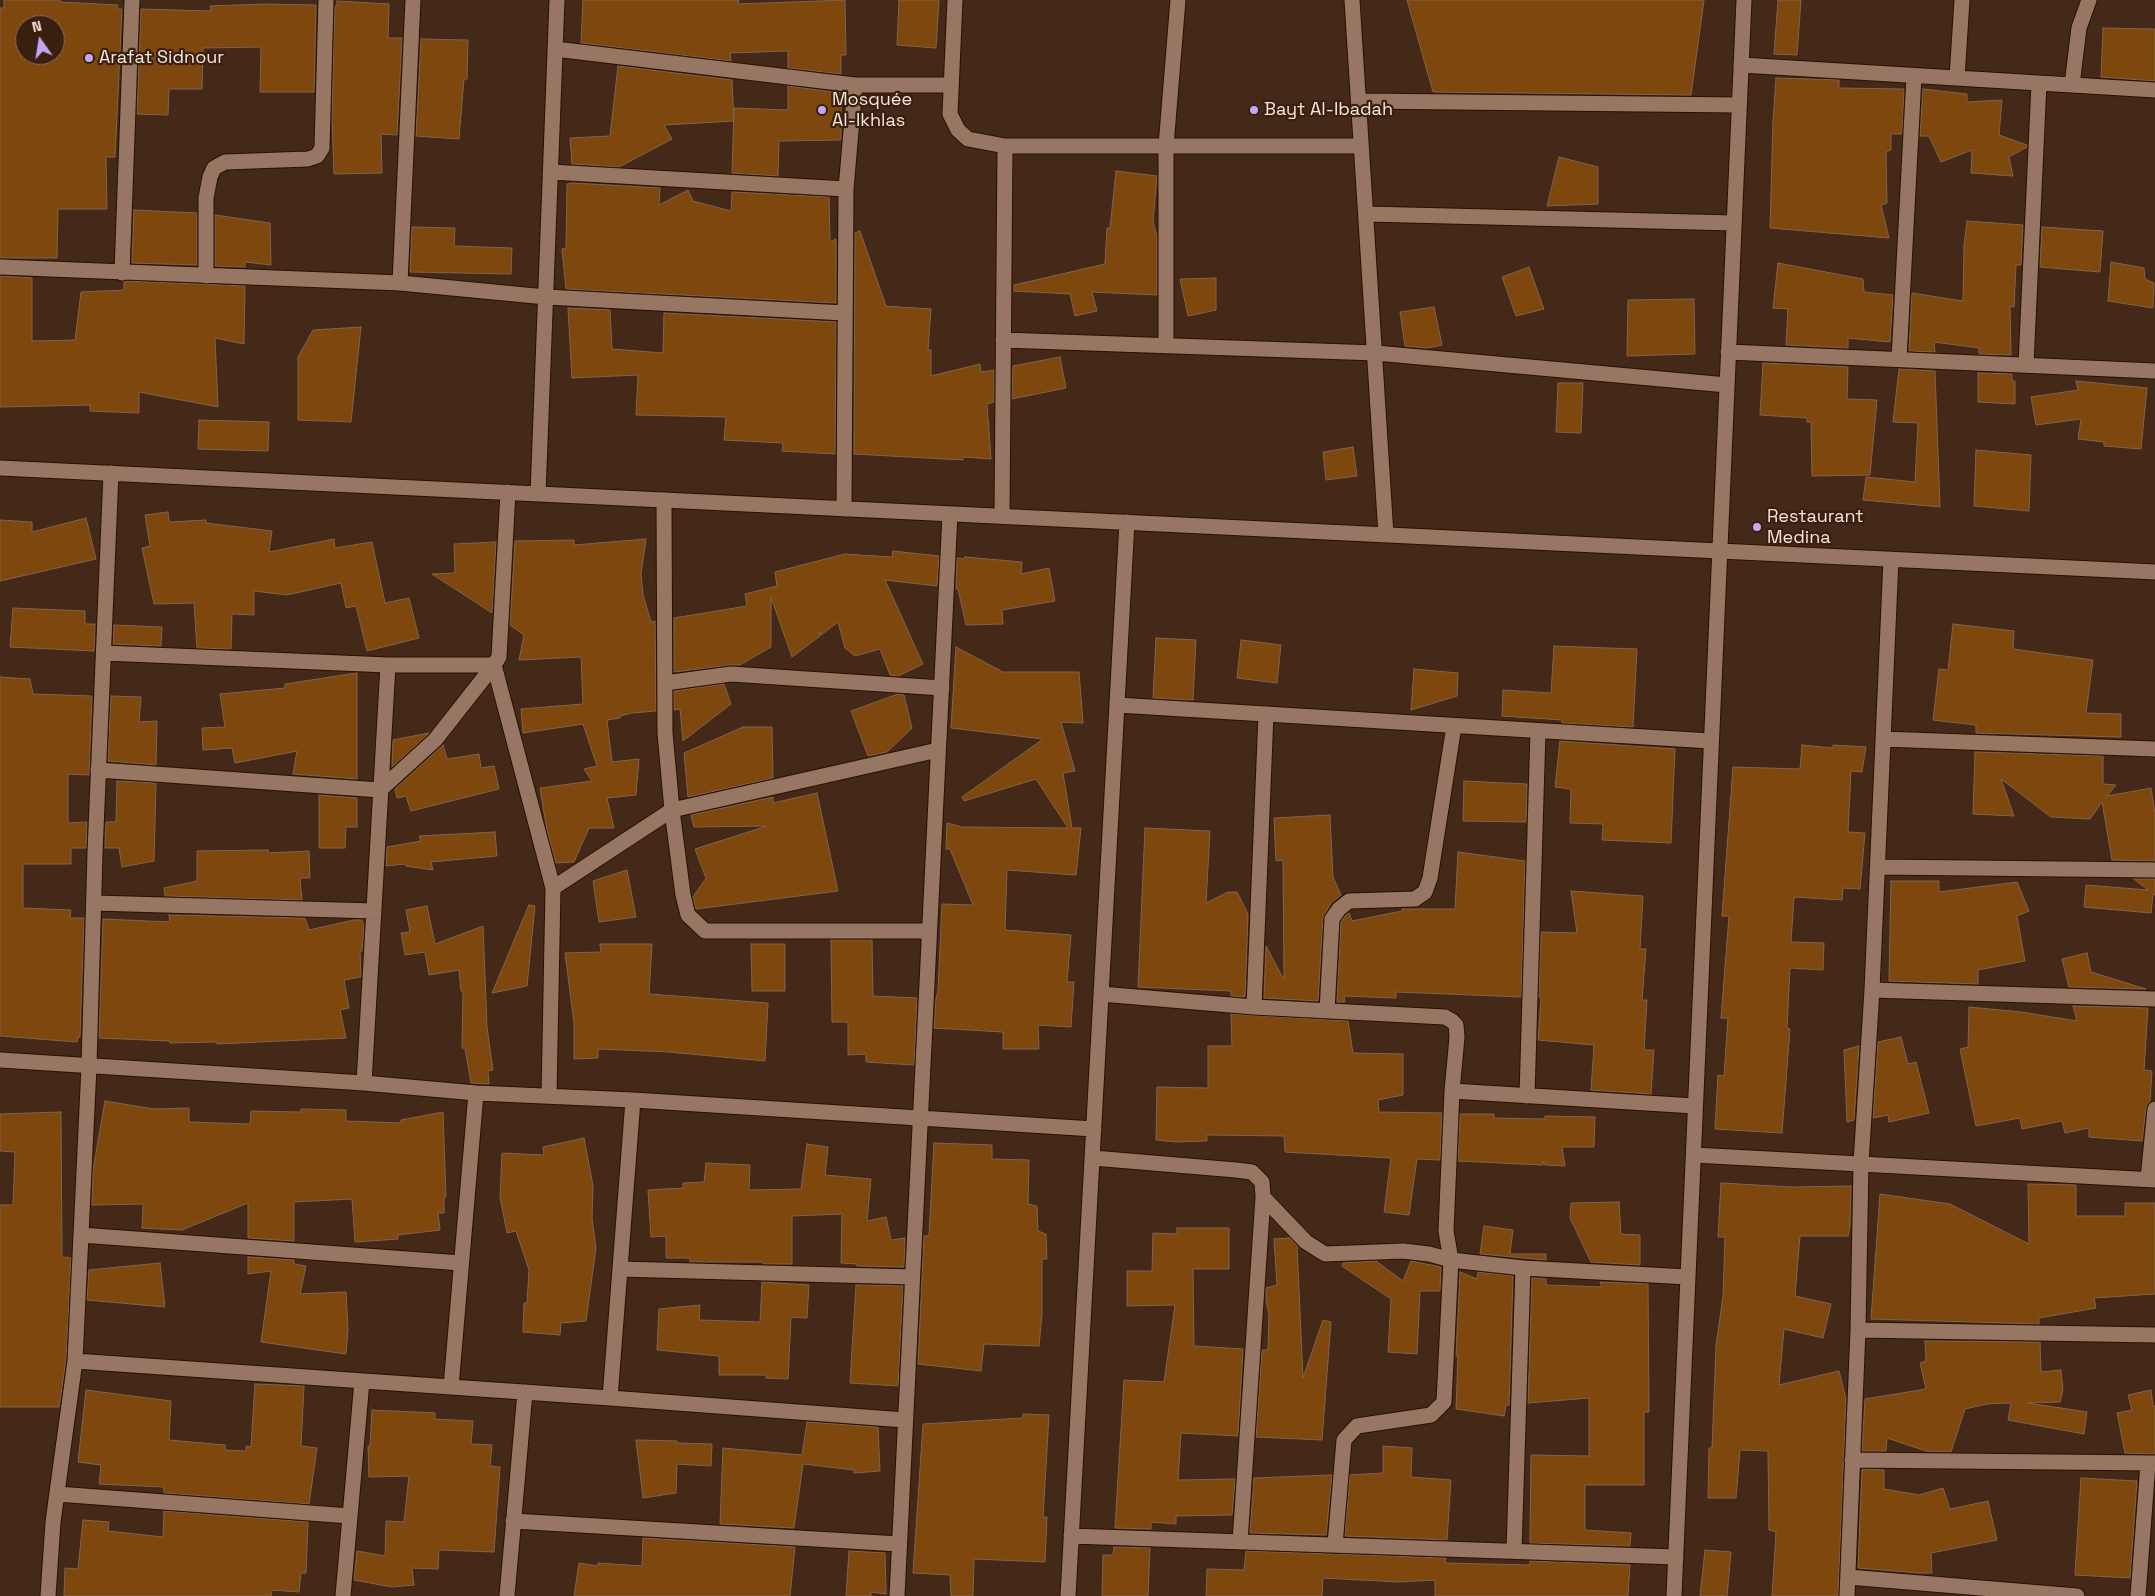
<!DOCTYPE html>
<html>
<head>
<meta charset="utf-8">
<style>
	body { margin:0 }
	#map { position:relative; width:2155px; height:1596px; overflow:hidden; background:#442918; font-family:"Space Grotesk",sans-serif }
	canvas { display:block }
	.north { position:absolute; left:15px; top:15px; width:50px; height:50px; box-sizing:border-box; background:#391f0e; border:1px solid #856f60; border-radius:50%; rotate:347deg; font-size:14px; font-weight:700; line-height:20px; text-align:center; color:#f8e6db }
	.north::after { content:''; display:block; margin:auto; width:18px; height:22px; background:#c3a7f2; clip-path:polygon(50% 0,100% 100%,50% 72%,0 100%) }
</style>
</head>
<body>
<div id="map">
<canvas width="2155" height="1596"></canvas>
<div class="north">N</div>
</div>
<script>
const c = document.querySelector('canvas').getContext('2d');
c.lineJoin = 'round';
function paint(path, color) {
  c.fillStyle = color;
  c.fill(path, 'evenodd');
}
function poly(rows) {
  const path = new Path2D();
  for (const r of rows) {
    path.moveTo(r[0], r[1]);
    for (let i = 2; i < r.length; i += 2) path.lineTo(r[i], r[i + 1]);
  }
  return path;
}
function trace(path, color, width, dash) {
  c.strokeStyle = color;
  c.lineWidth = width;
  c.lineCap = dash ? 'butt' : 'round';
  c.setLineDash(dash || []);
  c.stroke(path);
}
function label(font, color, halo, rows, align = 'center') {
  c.font = font + ' "Space Grotesk",sans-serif';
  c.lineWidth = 4.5;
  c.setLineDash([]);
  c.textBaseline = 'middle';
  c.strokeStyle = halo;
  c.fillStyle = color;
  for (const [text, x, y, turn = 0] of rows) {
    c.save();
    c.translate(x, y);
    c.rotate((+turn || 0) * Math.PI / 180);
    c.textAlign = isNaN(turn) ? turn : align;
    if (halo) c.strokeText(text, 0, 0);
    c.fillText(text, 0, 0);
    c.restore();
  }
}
const building = poly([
	[4,0,60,0,60,2,118,5,117,9,122,9,115,157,106,157,107,209,58,209,57,258,0,258,0,8,4,8,4,0],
	[25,25,55,25,55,55,25,55,25,25],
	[583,0,739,0,738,4,845,0,846,55,841,55,841,74,788,68,788,51,730,53,731,61,581,43,583,0],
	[899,0,939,0,936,48,897,45,899,0],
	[1407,0,1704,0,1691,95,1433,92,1407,0],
	[1778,0,1801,0,1797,55,1774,54,1778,0],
	[337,1,389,4,388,38,402,38,397,135,381,134,382,173,334,174,332,113,335,6,337,6,337,1],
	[264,4,316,5,314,92,260,92,261,47,203,48,202,89,169,89,168,115,137,114,141,9,211,11,210,6,264,4],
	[2103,28,2155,29,2155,81,2101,77,2103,28],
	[421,39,468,40,467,79,464,79,459,139,416,136,421,39],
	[618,66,732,80,734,121,664,125,672,139,619,167,572,164,570,138,610,136,618,66],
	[1776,78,1839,80,1839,88,1904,89,1902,134,1891,134,1891,150,1886,152,1887,203,1881,205,1889,238,1770,228,1773,121,1776,78],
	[788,86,841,93,841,140,779,141,778,176,732,173,734,108,788,110,788,86],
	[1923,89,1967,94,1967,102,2002,100,1999,135,2027,145,2027,147,2009,157,2013,176,1971,173,1972,150,1941,162,1929,136,1920,136,1923,89],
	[1559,157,1598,167,1598,204,1547,206,1559,157],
	[1116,171,1157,176,1153,222,1157,236,1157,295,1092,292,1097,311,1075,316,1070,294,1014,291,1014,285,1105,264,1107,228,1110,228,1116,171],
	[573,183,660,188,659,205,688,190,693,201,731,211,732,192,829,197,830,242,836,239,836,303,566,289,562,249,566,248,567,184,573,183],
	[134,210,197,213,197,265,132,263,134,210],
	[215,215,270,223,271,265,245,262,245,267,215,266,215,215],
	[1967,221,2023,225,2021,265,2016,265,2014,307,2010,306,2011,355,1979,354,1979,348,1934,342,1935,352,1909,351,1912,293,1963,301,1964,245,1967,221],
	[412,227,455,228,454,246,512,248,511,274,410,272,412,227],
	[2042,227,2103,231,2100,272,2040,267,2042,227],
	[860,231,886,306,931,309,928,350,931,350,931,376,980,364,981,372,994,370,994,402,987,404,991,459,963,457,963,460,854,454,855,233,860,231],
	[2111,262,2144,268,2145,279,2154,283,2153,308,2108,301,2111,262],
	[1778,263,1863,279,1864,292,1893,295,1890,342,1848,338,1848,348,1786,345,1788,309,1773,308,1778,263],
	[1529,267,1544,309,1516,316,1502,277,1529,267],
	[0,276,32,278,32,341,75,340,81,292,124,290,124,282,126,281,245,286,244,344,215,338,218,407,139,392,139,413,90,411,90,405,0,407,0,276],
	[1216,278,1216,310,1188,316,1180,279,1216,278],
	[1694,299,1695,354,1627,356,1628,300,1694,299],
	[1434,307,1442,345,1427,348,1405,346,1400,312,1434,307],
	[568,308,610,310,612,349,663,353,664,313,836,322,835,454,782,451,783,443,724,440,726,417,636,415,638,375,572,378,568,308],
	[361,327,351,422,298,420,298,357,313,330,361,327],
	[1060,357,1066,388,1012,399,1013,366,1060,357],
	[1763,363,1848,367,1847,399,1877,400,1870,475,1812,476,1811,422,1807,422,1807,418,1760,415,1763,363],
	[1899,369,1935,371,1940,507,1863,500,1866,477,1915,482,1918,423,1893,422,1899,369],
	[1978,373,2012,374,2012,381,2015,381,2015,404,1978,402,1978,373],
	[2076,381,2147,388,2141,449,2104,446,2104,442,2078,439,2081,419,2036,425,2031,397,2078,390,2076,381],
	[1558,383,1583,383,1581,433,1556,432,1558,383],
	[199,420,269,422,268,451,198,449,199,420],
	[1353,447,1357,476,1326,480,1323,452,1353,447],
	[1976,450,2031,455,2029,511,1974,506,1976,450],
	[168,512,169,522,206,520,206,523,272,531,269,552,334,539,335,548,372,542,385,603,409,598,419,638,367,651,356,606,346,608,341,583,287,595,254,591,254,615,232,614,231,649,197,648,194,603,154,604,142,548,150,546,145,515,168,512],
	[86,518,96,559,0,581,0,520,32,522,32,532,86,518],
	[646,539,641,574,643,595,651,622,655,621,656,711,632,713,620,716,620,718,607,720,612,762,639,759,636,795,607,798,614,828,589,828,574,862,556,863,547,830,540,788,592,781,584,769,597,766,583,724,523,733,521,709,583,704,581,657,519,660,524,635,510,625,515,541,574,540,574,545,646,539],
	[496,542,492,613,432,574,455,573,454,544,496,542],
	[893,551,939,556,937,586,885,580,923,664,898,676,890,675,880,649,855,656,845,648,838,622,821,635,820,632,820,636,792,657,771,597,771,647,740,665,730,665,674,672,674,618,747,606,745,594,777,586,775,572,845,554,892,557,893,551],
	[965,557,1022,562,1021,574,1049,568,1055,601,1002,610,1003,624,966,625,958,589,956,589,957,558,964,559,965,557],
	[13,608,85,611,85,624,95,624,94,651,10,647,13,608],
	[1953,624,2014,631,2013,649,2093,660,2086,713,2121,714,2121,737,1976,733,1976,725,1933,720,1939,669,1948,670,1953,624],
	[114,625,162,627,161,646,113,644,114,625],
	[1156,638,1196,640,1193,700,1153,698,1156,638],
	[1241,640,1281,645,1277,683,1237,678,1241,640],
	[1554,646,1637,649,1633,727,1562,723,1562,720,1502,716,1503,690,1551,693,1554,646],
	[956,647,1003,672,1079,672,1083,723,1061,722,1075,771,1063,773,1072,828,1081,828,1076,875,1007,870,1005,930,1071,935,1067,982,1074,982,1071,1027,1038,1025,1039,1049,1003,1049,1003,1032,934,1028,936,999,938,991,942,904,973,905,950,849,946,849,947,823,962,827,1068,828,1036,779,964,801,962,797,1043,739,951,728,956,647],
	[1414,669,1458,673,1457,696,1411,710,1414,669],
	[357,673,357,779,293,774,297,751,235,763,232,748,203,750,202,728,225,727,220,694,285,688,285,684,357,673],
	[0,677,30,679,33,694,92,696,89,775,68,774,68,823,87,822,86,848,71,848,71,864,23,864,23,908,71,910,70,918,84,918,80,1037,78,1037,77,1042,0,1036,0,677],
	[724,684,731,704,683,741,680,709,674,710,674,691,724,684],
	[898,694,904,695,912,728,887,752,868,756,851,711,898,694],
	[111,696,141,697,139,722,157,721,156,765,108,761,111,696],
	[743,727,772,727,773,778,688,797,684,753,743,727],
	[429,733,428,734,392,767,393,740,429,733],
	[1560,741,1675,749,1671,843,1602,840,1603,824,1570,823,1571,789,1555,787,1560,741],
	[443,745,447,759,479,754,481,768,494,766,499,789,411,811,406,796,397,798,395,789,443,745],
	[1802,745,1833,748,1833,745,1866,747,1862,772,1851,771,1848,832,1865,833,1860,889,1843,888,1842,900,1794,897,1791,942,1824,943,1823,970,1790,968,1787,1028,1790,1029,1782,1133,1715,1129,1718,1075,1724,1076,1728,1018,1721,1018,1729,916,1722,916,1733,767,1800,769,1802,745],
	[1975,752,2103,756,2103,784,2116,785,2107,796,2151,788,2155,813,2155,861,2112,860,2102,802,2090,819,2051,817,2001,779,2014,816,1973,814,1975,752],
	[117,781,156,783,154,861,122,867,119,848,105,848,106,822,116,822,117,781],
	[1464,781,1527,784,1526,822,1463,821,1464,781],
	[817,793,838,891,696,909,693,897,706,878,695,849,767,826,694,827,691,815,773,797,773,803,817,793],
	[319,795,357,798,357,827,346,827,345,848,319,848,319,795],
	[1330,815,1333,877,1341,895,1331,903,1323,918,1318,1001,1264,998,1266,946,1284,980,1283,860,1276,861,1274,818,1330,815],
	[1145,828,1210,831,1206,903,1228,892,1237,892,1248,914,1245,997,1231,996,1231,991,1138,987,1145,828],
	[495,832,497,856,431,862,433,870,406,866,406,864,386,866,387,847,421,841,419,836,495,832],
	[268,850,268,853,309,851,310,878,300,878,302,900,165,896,164,888,197,881,197,851,268,850],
	[1458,852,1525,861,1521,997,1396,992,1396,998,1344,996,1345,1002,1337,1002,1341,922,1346,915,1349,913,1352,921,1402,911,1402,909,1455,909,1458,852],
	[627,870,636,917,599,922,593,881,627,870],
	[2134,879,2155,879,2155,895,2153,894,2151,913,2084,907,2086,885,2148,890,2134,879],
	[1891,881,1939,881,1939,892,2017,882,2029,911,2017,916,2025,961,1978,970,1978,984,1889,981,1891,881],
	[1571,891,1643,896,1640,949,1646,949,1642,1000,1647,1000,1644,1050,1654,1050,1651,1094,1591,1090,1594,1045,1538,1040,1541,998,1539,997,1541,932,1577,933,1571,891],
	[529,905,535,906,527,986,492,993,529,905],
	[427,906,435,944,483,926,487,1027,493,1070,488,1071,489,1084,471,1083,465,1048,462,1048,463,991,461,991,459,970,429,975,425,952,405,955,401,933,410,932,406,910,427,906],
	[169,915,305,918,309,930,354,920,362,920,364,927,362,951,360,951,361,977,344,980,349,1008,340,1010,346,1038,217,1044,217,1042,170,1043,170,1041,99,1038,103,919,170,922,169,915],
	[831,940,872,940,873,996,917,998,914,1065,866,1062,866,1054,848,1055,848,1022,832,1022,831,940],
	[600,944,652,944,649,994,768,1003,765,1061,669,1052,598,1049,598,1058,574,1059,574,1023,565,953,601,952,600,944],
	[751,944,785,944,785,991,752,991,751,944],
	[2087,953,2091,972,2146,989,2069,987,2062,959,2087,953],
	[2073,1006,2148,1008,2144,1070,2152,1071,2150,1101,2146,1108,2142,1141,2089,1137,2089,1128,2065,1133,2062,1121,2022,1129,2020,1118,1976,1126,1960,1049,1968,1047,1969,1007,2021,1012,2077,1021,2073,1006],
	[1231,1014,1348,1021,1353,1053,1403,1054,1403,1095,1378,1100,1379,1112,1442,1113,1440,1160,1417,1159,1409,1215,1384,1212,1391,1158,1285,1152,1284,1136,1207,1135,1207,1141,1176,1142,1156,1140,1157,1087,1208,1088,1208,1046,1232,1046,1231,1014],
	[1901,1037,1908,1064,1916,1062,1929,1113,1889,1122,1888,1115,1873,1118,1878,1042,1901,1037],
	[1859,1046,1854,1120,1847,1122,1844,1050,1859,1046],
	[105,1101,154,1109,189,1108,189,1122,250,1124,251,1111,301,1112,301,1109,346,1110,346,1121,401,1123,401,1120,443,1112,446,1197,444,1197,444,1213,438,1213,440,1230,398,1235,398,1239,355,1242,352,1199,294,1202,294,1241,248,1238,248,1203,182,1230,142,1228,143,1204,92,1205,93,1170,105,1101],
	[61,1112,62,1257,71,1258,66,1360,59,1407,0,1407,0,1205,13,1205,15,1152,0,1151,0,1114,61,1112],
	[1460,1114,1494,1114,1494,1118,1545,1119,1545,1116,1595,1117,1594,1147,1562,1147,1565,1166,1545,1165,1543,1161,1543,1165,1458,1161,1460,1114],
	[584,1138,593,1186,592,1218,596,1248,586,1321,561,1323,560,1335,523,1332,524,1303,527,1303,529,1270,516,1231,507,1233,500,1197,502,1153,544,1155,543,1147,584,1138],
	[934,1143,992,1145,992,1159,1029,1160,1028,1204,1037,1206,1038,1231,1046,1234,1047,1259,1042,1259,1042,1314,1039,1346,984,1344,981,1371,918,1364,924,1236,929,1236,934,1143],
	[807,1144,828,1147,825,1175,871,1179,867,1221,886,1217,891,1240,905,1238,904,1267,857,1266,857,1264,841,1263,842,1214,792,1216,792,1264,763,1264,763,1262,690,1262,690,1258,666,1258,666,1236,651,1237,648,1190,683,1188,683,1183,704,1182,706,1163,750,1165,749,1190,801,1189,807,1144],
	[1721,1183,1792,1187,1851,1186,1850,1227,1848,1236,1800,1236,1795,1296,1831,1304,1823,1338,1784,1329,1779,1385,1839,1371,1846,1399,1838,1596,1772,1596,1776,1532,1769,1530,1768,1451,1740,1450,1736,1498,1708,1498,1709,1448,1712,1448,1716,1346,1723,1296,1725,1237,1718,1237,1721,1183],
	[2028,1184,2076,1185,2076,1216,2125,1216,2125,1203,2155,1203,2155,1294,2094,1298,2096,1308,2039,1318,2039,1324,1871,1319,1880,1194,1950,1204,2029,1244,2028,1184],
	[1619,1202,1621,1234,1640,1235,1640,1265,1591,1262,1570,1218,1571,1203,1619,1202],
	[1484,1226,1513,1230,1510,1254,1546,1254,1546,1260,1480,1254,1484,1226],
	[1177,1228,1229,1228,1229,1269,1193,1269,1194,1346,1243,1349,1238,1436,1181,1433,1178,1480,1235,1479,1232,1515,1176,1516,1176,1524,1151,1522,1151,1529,1115,1528,1124,1380,1164,1382,1175,1305,1127,1306,1127,1271,1152,1271,1153,1233,1177,1234,1177,1228],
	[1290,1238,1297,1246,1303,1378,1323,1320,1331,1322,1322,1440,1256,1437,1262,1350,1268,1350,1269,1315,1266,1300,1266,1288,1277,1285,1274,1239,1290,1238],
	[248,1257,294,1260,294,1264,306,1266,300,1294,346,1292,348,1329,346,1354,261,1342,271,1271,248,1274,248,1257],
	[1376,1261,1403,1281,1411,1261,1441,1267,1440,1291,1420,1291,1417,1354,1388,1352,1391,1299,1342,1266,1343,1263,1376,1261],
	[160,1263,165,1307,87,1300,89,1270,160,1263],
	[1460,1272,1477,1279,1478,1272,1513,1276,1509,1405,1506,1405,1504,1416,1456,1409,1458,1356,1456,1356,1460,1272],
	[1532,1278,1546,1279,1546,1285,1602,1287,1600,1282,1648,1284,1649,1412,1644,1412,1644,1485,1585,1485,1585,1530,1631,1533,1630,1546,1530,1543,1531,1455,1589,1456,1589,1398,1528,1403,1532,1278],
	[762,1282,809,1285,807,1318,791,1317,788,1379,766,1378,766,1375,719,1375,719,1356,657,1350,659,1309,700,1305,699,1320,760,1322,762,1282],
	[856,1285,903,1286,898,1386,850,1383,856,1285],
	[1925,1341,2040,1342,2041,1372,2061,1370,2063,1390,2060,1402,2028,1403,2087,1412,2084,1434,2008,1420,2011,1403,1987,1404,1965,1409,1951,1452,1926,1451,1887,1438,1886,1451,1862,1451,1865,1399,1926,1389,1920,1363,1926,1361,1925,1341],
	[255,1384,304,1386,301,1446,317,1448,309,1504,164,1493,164,1487,99,1484,101,1465,78,1462,86,1390,171,1401,169,1440,225,1445,225,1450,246,1451,246,1446,251,1447,255,1384],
	[2151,1390,2153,1406,2155,1406,2155,1454,2125,1453,2117,1413,2132,1410,2128,1395,2151,1390],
	[372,1410,435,1413,435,1419,473,1421,471,1444,492,1445,490,1466,500,1467,494,1552,439,1550,438,1569,412,1568,414,1585,392,1587,354,1580,357,1551,385,1556,386,1521,404,1522,409,1476,369,1477,368,1446,370,1446,372,1410],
	[1023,1414,1049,1415,1043,1517,1047,1517,1045,1562,974,1559,973,1596,951,1596,950,1575,913,1573,923,1424,1023,1418,1023,1414],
	[807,1422,878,1427,880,1471,854,1473,854,1470,803,1464,794,1528,720,1524,723,1448,802,1455,807,1422],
	[636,1440,677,1441,677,1443,712,1444,711,1466,677,1464,676,1493,643,1498,636,1440],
	[1383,1446,1412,1448,1411,1477,1451,1480,1447,1540,1345,1536,1350,1475,1383,1473,1383,1446],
	[1862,1469,1884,1470,1884,1489,1919,1495,1943,1488,1950,1509,1988,1501,1997,1540,1931,1553,1932,1573,1919,1573,1858,1568,1862,1469],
	[1332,1475,1326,1535,1250,1533,1254,1478,1332,1475],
	[2081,1478,2137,1481,2130,1578,2075,1575,2081,1478],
	[164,1511,308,1522,306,1573,301,1573,299,1592,272,1590,271,1596,64,1596,65,1568,78,1569,83,1520,109,1522,108,1531,163,1537,164,1511],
	[643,1538,795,1547,790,1596,574,1596,579,1563,598,1566,598,1563,642,1566,643,1538],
	[1114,1547,1150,1548,1148,1596,1102,1596,1103,1555,1113,1555,1114,1547],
	[1705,1550,1731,1552,1727,1596,1700,1596,1705,1550],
	[849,1551,885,1553,886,1594,871,1592,871,1596,846,1596,849,1551],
	[1246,1551,1446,1558,1445,1563,1530,1565,1530,1561,1630,1565,1628,1596,1435,1596,1435,1580,1399,1582,1323,1578,1322,1596,1206,1596,1207,1569,1244,1570,1246,1551]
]);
const minor = poly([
	[955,0,950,114,958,130,968,139,1005,146,1361,146],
	[1352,0,1386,535],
	[555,49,855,85,950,85],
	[1741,65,2155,90],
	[1957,78,1962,0],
	[2072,85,2079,28,2089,0],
	[1359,101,1739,105],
	[551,172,846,189],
	[1366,214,1734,223],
	[0,267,400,283,546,297,845,313],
	[122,273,132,0],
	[206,276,206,198,210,177,214,168,225,162,308,159,317,156,322,148,326,0],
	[400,283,413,0],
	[1003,340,1376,353,1727,385],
	[1166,346,1166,146,1178,0],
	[1728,352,2155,371],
	[1899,359,1914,76],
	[2026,365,2039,83],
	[0,468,2155,572],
	[538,494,557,0],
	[664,500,665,733,672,810,683,895,688,915,705,931,929,931],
	[844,509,846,189,855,85],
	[1002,516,1005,146],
	[104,653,388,665,494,665,499,657,508,492],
	[665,683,731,674,942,688],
	[1117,705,1711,741],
	[1883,739,2155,749],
	[98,770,380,790,435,740,494,665,553,888,549,1096],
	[1878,867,2155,870],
	[553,888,672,810,938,750],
	[94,903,374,911],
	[1872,990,2155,999],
	[1101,994,1254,1007,1445,1017,1452,1021,1456,1025,1457,1037,1452,1091,1446,1231,1451,1260,1523,1268],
	[1254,1007,1266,714],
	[1327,1011,1332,919,1339,909,1349,901,1415,899,1425,892,1430,878,1454,726],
	[0,1060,364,1083,476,1093,633,1100,1094,1129],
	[364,1083,388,665],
	[1452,1091,1695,1106],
	[1527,1096,1538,731],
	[1694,1155,2155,1180],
	[1093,1158,1236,1170,1252,1172,1262,1182,1263,1197,1240,1542],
	[2148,1179,2155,1109],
	[1263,1197,1306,1242,1325,1254,1403,1251,1429,1254,1451,1260,1444,1402,1431,1415,1357,1426,1344,1440,1335,1545],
	[81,1235,461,1263],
	[620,1269,912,1277],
	[1858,1330,2155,1335],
	[75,1361,610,1398,905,1420],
	[451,1387,476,1093],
	[610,1398,633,1100],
	[1852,1460,2155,1463],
	[57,1494,350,1516],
	[513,1521,899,1544],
	[1071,1536,1676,1557],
	[1514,1551,1523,1268,1688,1277],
	[1848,1577,2077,1596],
	[48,1596,53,1522,75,1361,89,1066,95,853,111,473],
	[343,1596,362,1381],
	[507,1596,525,1392],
	[897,1596,950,514],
	[1068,1596,1127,522],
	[1674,1596,1744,0],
	[1847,1596,1858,1330,1861,1163,1872,990,1891,559],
	[2138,1596,2148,1463]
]);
const markers = [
	[89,58,5,"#c3a7f2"],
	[822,110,5,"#c3a7f2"],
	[1254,110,5,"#c3a7f2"],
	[1757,527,5,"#c3a7f2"]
];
const poiNames = [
	["Arafat Sidnour",99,58],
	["Mosquée",832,100],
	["Al-Ikhlas",832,121],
	["Bayt Al-Ibadah",1264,110],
	["Restaurant",1767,517],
	["Medina",1767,538]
];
paint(building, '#7d470e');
trace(building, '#80644e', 1);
trace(minor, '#291102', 17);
trace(minor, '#977764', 15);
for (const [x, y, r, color] of markers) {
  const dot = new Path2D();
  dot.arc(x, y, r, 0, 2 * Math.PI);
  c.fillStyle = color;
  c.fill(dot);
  trace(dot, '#391f0e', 2);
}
label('18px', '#f8e6db', '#391f0e', poiNames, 'left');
</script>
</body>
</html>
